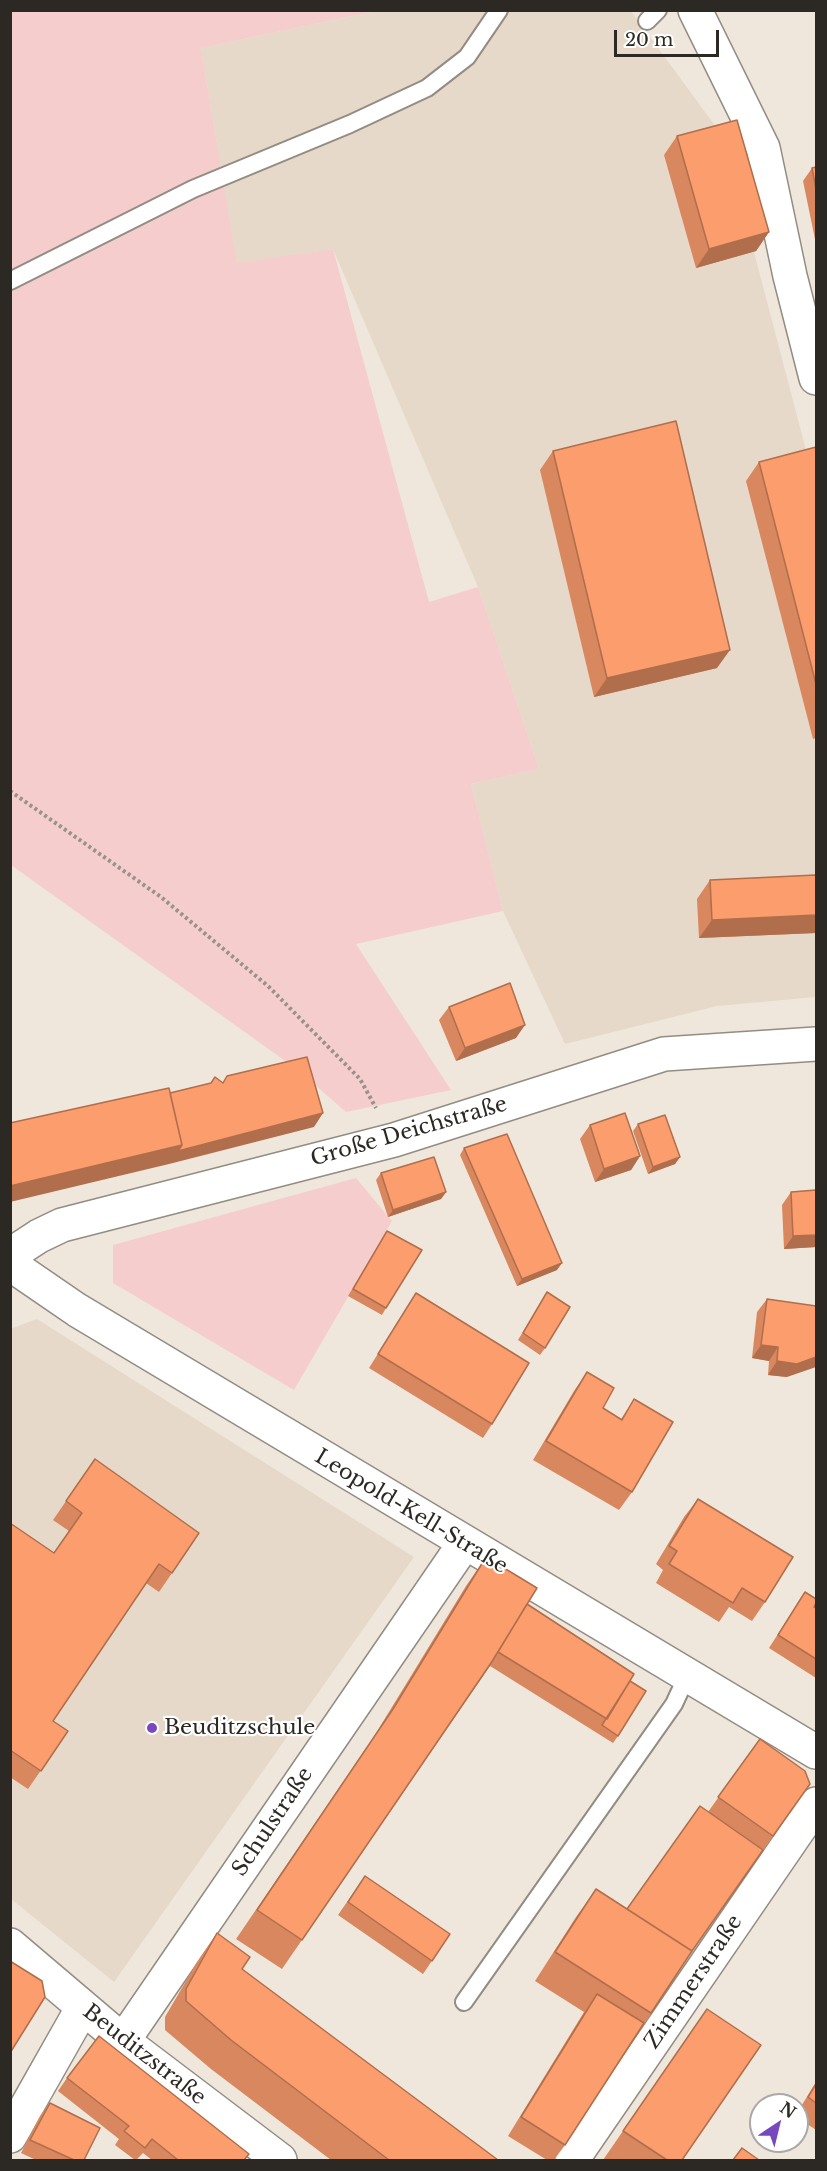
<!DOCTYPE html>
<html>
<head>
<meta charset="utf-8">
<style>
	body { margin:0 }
	#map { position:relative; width:827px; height:2171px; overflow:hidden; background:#efe7dc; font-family:"Libre Baskerville",serif }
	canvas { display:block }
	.frame { position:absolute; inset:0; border:12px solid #2c2925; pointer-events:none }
	.north { position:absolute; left:749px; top:2093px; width:60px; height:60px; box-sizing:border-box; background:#fff; border:2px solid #aba9a8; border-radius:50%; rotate:35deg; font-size:16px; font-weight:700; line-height:24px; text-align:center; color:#2c2925 }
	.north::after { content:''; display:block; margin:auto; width:21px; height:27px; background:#7748c0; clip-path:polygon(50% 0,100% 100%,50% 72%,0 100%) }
	.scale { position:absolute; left:614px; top:30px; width:105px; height:27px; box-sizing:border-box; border:3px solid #2c2925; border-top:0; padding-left:8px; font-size:18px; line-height:21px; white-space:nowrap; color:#2c2925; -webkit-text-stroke:4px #fff; paint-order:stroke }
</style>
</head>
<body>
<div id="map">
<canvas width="827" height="2171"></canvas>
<div class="frame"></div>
<div class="north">N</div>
<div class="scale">20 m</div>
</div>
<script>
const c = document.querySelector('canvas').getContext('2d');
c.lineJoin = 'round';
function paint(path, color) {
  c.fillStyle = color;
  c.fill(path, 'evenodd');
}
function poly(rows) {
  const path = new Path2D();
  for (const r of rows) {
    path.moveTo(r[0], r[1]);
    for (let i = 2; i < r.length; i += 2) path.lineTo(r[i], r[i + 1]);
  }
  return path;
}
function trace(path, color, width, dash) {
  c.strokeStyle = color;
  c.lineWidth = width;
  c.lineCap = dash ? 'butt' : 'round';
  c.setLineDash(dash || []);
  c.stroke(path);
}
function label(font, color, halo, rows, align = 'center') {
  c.font = font + ' "Libre Baskerville",serif';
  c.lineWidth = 4.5;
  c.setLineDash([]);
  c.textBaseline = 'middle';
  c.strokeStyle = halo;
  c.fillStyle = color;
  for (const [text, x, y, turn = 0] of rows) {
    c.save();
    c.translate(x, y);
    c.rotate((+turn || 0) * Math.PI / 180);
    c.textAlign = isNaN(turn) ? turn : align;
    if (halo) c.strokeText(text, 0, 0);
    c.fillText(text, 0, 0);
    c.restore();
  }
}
const built = poly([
	[376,11,631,11,724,138,816,488,816,997,717,1006,565,1044,503,911,471,784,539,769,478,587,333,249,237,264,201,48],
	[37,1319,414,1557,114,1982,11,1899,10,1329]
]);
const green = poly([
	[11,11,376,11,201,48,237,263,333,249,429,602,478,587,539,769,471,784,503,911,356,944,451,1090,346,1112,298,1070,11,865],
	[356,1178,392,1221,294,1390,113,1283,113,1245]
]);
const path = poly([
	[10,791,161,897,268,986,360,1079,376,1108]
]);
const lane = poly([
	[647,21,658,10],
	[10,281,193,189,350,124,427,88,467,57,499,10],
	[464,2002,674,1704,687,1676]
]);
const street = poly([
	[695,10,763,148,790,276,816,378],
	[10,1255,39,1236,62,1225,394,1140,664,1054,816,1044],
	[10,1264,77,1310,816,1752],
	[10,1945,123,2041,280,2160],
	[123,2041,464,1544],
	[10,2136,83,2007],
	[572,2160,816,1804]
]);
const wall = poly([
	[677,136,769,232,756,251,696,268,664,155],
	[816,167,816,244,803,181,812,168],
	[816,447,816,738,813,739,746,481,759,462],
	[553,451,717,668,594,697,540,470],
	[816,875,816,933,699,938,697,899,710,880],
	[449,1007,516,1038,456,1061,439,1020],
	[638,1124,680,1157,675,1164,648,1174,633,1131],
	[590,1125,640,1156,631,1170,595,1182,580,1139],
	[464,1148,557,1270,517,1286,460,1155],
	[381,1173,446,1192,441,1199,388,1217,376,1180],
	[791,1192,816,1247,784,1249,782,1205],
	[387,1231,386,1308,382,1315,348,1296],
	[547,1292,545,1348,540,1355,518,1340],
	[416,1293,492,1424,483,1438,369,1368],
	[767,1299,787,1377,768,1375,769,1361,752,1358,757,1312],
	[587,1372,603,1408,621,1419,634,1399,632,1492,619,1510,533,1460,574,1391],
	[95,1459,172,1573,159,1592,146,1583,53,1721,68,1731,28,1789,10,1777,10,1523,54,1553,69,1531,53,1520],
	[698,1499,765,1602,752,1621,729,1607,719,1622,656,1583,663,1570,656,1564,684,1517],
	[486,1557,527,1604,630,1681,618,1736,613,1743,490,1666,282,1969,236,1939,373,1738,466,1586],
	[805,1592,814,1607,816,1608,816,1678,769,1648],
	[760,1739,810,1784,692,1951,565,2145,554,2160,547,2160,508,2136,584,2012,535,1981,576,1917,596,1889,627,1909,708,1812],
	[365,1876,450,1934,423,1974,338,1915],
	[217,1933,242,1969,498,2160,331,2160,211,2069,165,2030,165,2017,197,1962],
	[707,2009,682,2160,603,2160],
	[67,2078,244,2160,152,2160,143,2153,136,2160,135,2160,115,2145,119,2139,58,2091],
	[816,2082,816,2130,797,2117,797,2113],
	[50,2103,84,2160,36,2160,21,2153,40,2116]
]);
const shadedWall = poly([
	[769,232,756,251,696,268,709,249],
	[730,650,717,668,594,697,607,678],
	[816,915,816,933,699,938,712,920],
	[525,1025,516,1038,456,1061,465,1048],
	[323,1113,314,1127,169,1164,10,1202,10,1186,182,1145],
	[640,1156,631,1170,595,1182,604,1169],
	[680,1157,675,1164,648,1174,653,1167],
	[446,1192,441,1199,388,1217,393,1210],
	[816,1235,816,1247,784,1249,793,1236],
	[562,1263,557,1270,517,1286,522,1279],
	[761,1345,778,1347,769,1361,752,1358],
	[816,1357,816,1367,787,1377,768,1375,777,1361]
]);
const building = poly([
	[737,120,769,232,709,249,677,136,737,120],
	[816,167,816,189,812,168,816,167],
	[676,421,730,650,607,678,553,451,676,421],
	[816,447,816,684,759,462,816,447],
	[816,875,816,915,712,920,710,880,816,875],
	[510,983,525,1025,465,1048,449,1007,510,983],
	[307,1057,323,1113,178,1151,182,1145,170,1093,211,1083,215,1077,223,1083,227,1076,307,1057],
	[169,1088,182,1145,10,1186,10,1123,169,1088],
	[625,1113,640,1156,604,1169,590,1125,625,1113],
	[665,1115,680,1157,653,1167,638,1124,665,1115],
	[507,1134,562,1263,522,1279,464,1148,507,1134],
	[434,1157,446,1192,393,1210,381,1173,434,1157],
	[816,1190,816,1235,793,1236,791,1192,816,1190],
	[387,1231,422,1250,386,1308,353,1289,387,1231],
	[547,1292,570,1307,545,1348,523,1333,547,1292],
	[416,1293,529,1363,492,1424,378,1354,416,1293],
	[767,1299,816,1306,816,1357,797,1364,777,1361,778,1347,761,1345,767,1299],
	[587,1372,614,1388,603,1408,622,1420,634,1399,673,1422,632,1492,546,1441,587,1372],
	[95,1459,199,1533,172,1573,159,1564,53,1721,68,1731,41,1771,10,1750,10,1523,54,1553,82,1513,66,1501,95,1459],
	[698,1499,793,1557,765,1602,742,1588,733,1603,669,1564,677,1551,669,1546,698,1499],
	[486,1557,537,1588,491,1663,302,1940,257,1910,393,1709,486,1557],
	[805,1592,816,1599,816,1603,814,1607,816,1608,816,1659,778,1635,805,1592],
	[527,1604,634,1674,607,1719,498,1652,527,1604],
	[630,1681,646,1691,618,1736,602,1725,630,1681],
	[760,1739,805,1771,810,1784,773,1836,718,1797,760,1739],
	[700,1806,763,1850,692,1951,627,1909,700,1806],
	[365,1876,450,1934,432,1961,348,1902,365,1876],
	[596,1889,692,1951,651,2013,555,1952,596,1889],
	[217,1933,250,1957,242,1969,498,2160,389,2160,231,2040,186,2001,186,1989,217,1933],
	[10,1961,42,1981,45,1997,10,2053,10,1961],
	[597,1994,644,2023,565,2145,521,2117,597,1994],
	[707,2009,761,2045,682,2160,667,2160,623,2131,707,2009],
	[99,2036,249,2154,244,2160,178,2160,152,2139,145,2148,124,2131,129,2126,67,2078,99,2036],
	[816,2084,816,2103,808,2097,816,2084],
	[50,2103,100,2128,84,2160,74,2160,30,2140,50,2103],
	[742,2148,759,2160,733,2160,742,2148]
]);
const markers = [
	[152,1728,6,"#7748c0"]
];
const streetNames = [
	["Große Deichstraße",409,1132,-16],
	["Leopold-Kell-Straße",411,1512,31],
	["Schulstraße",273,1822,-56],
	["Zimmerstraße",694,1982,-56],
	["Beuditzstraße",144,2055,38]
];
const poiNames = [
	["Beuditzschule",164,1728]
];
paint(built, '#e6d9c9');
paint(green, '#f5cdcc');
trace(lane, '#938c82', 20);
trace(street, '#938c82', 36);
trace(path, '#98928a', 4, [3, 3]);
trace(lane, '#fff', 16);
trace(street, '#fff', 33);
paint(wall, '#d8875e');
paint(shadedWall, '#b06e4c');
paint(building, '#fb9d6d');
trace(building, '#b06e4c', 1.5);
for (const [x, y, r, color] of markers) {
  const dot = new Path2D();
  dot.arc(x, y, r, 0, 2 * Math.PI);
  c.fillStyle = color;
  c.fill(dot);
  trace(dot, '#fff', 2);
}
label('21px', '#2c2925', '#fff', streetNames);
label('21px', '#2c2925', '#fff', poiNames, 'left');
</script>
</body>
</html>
